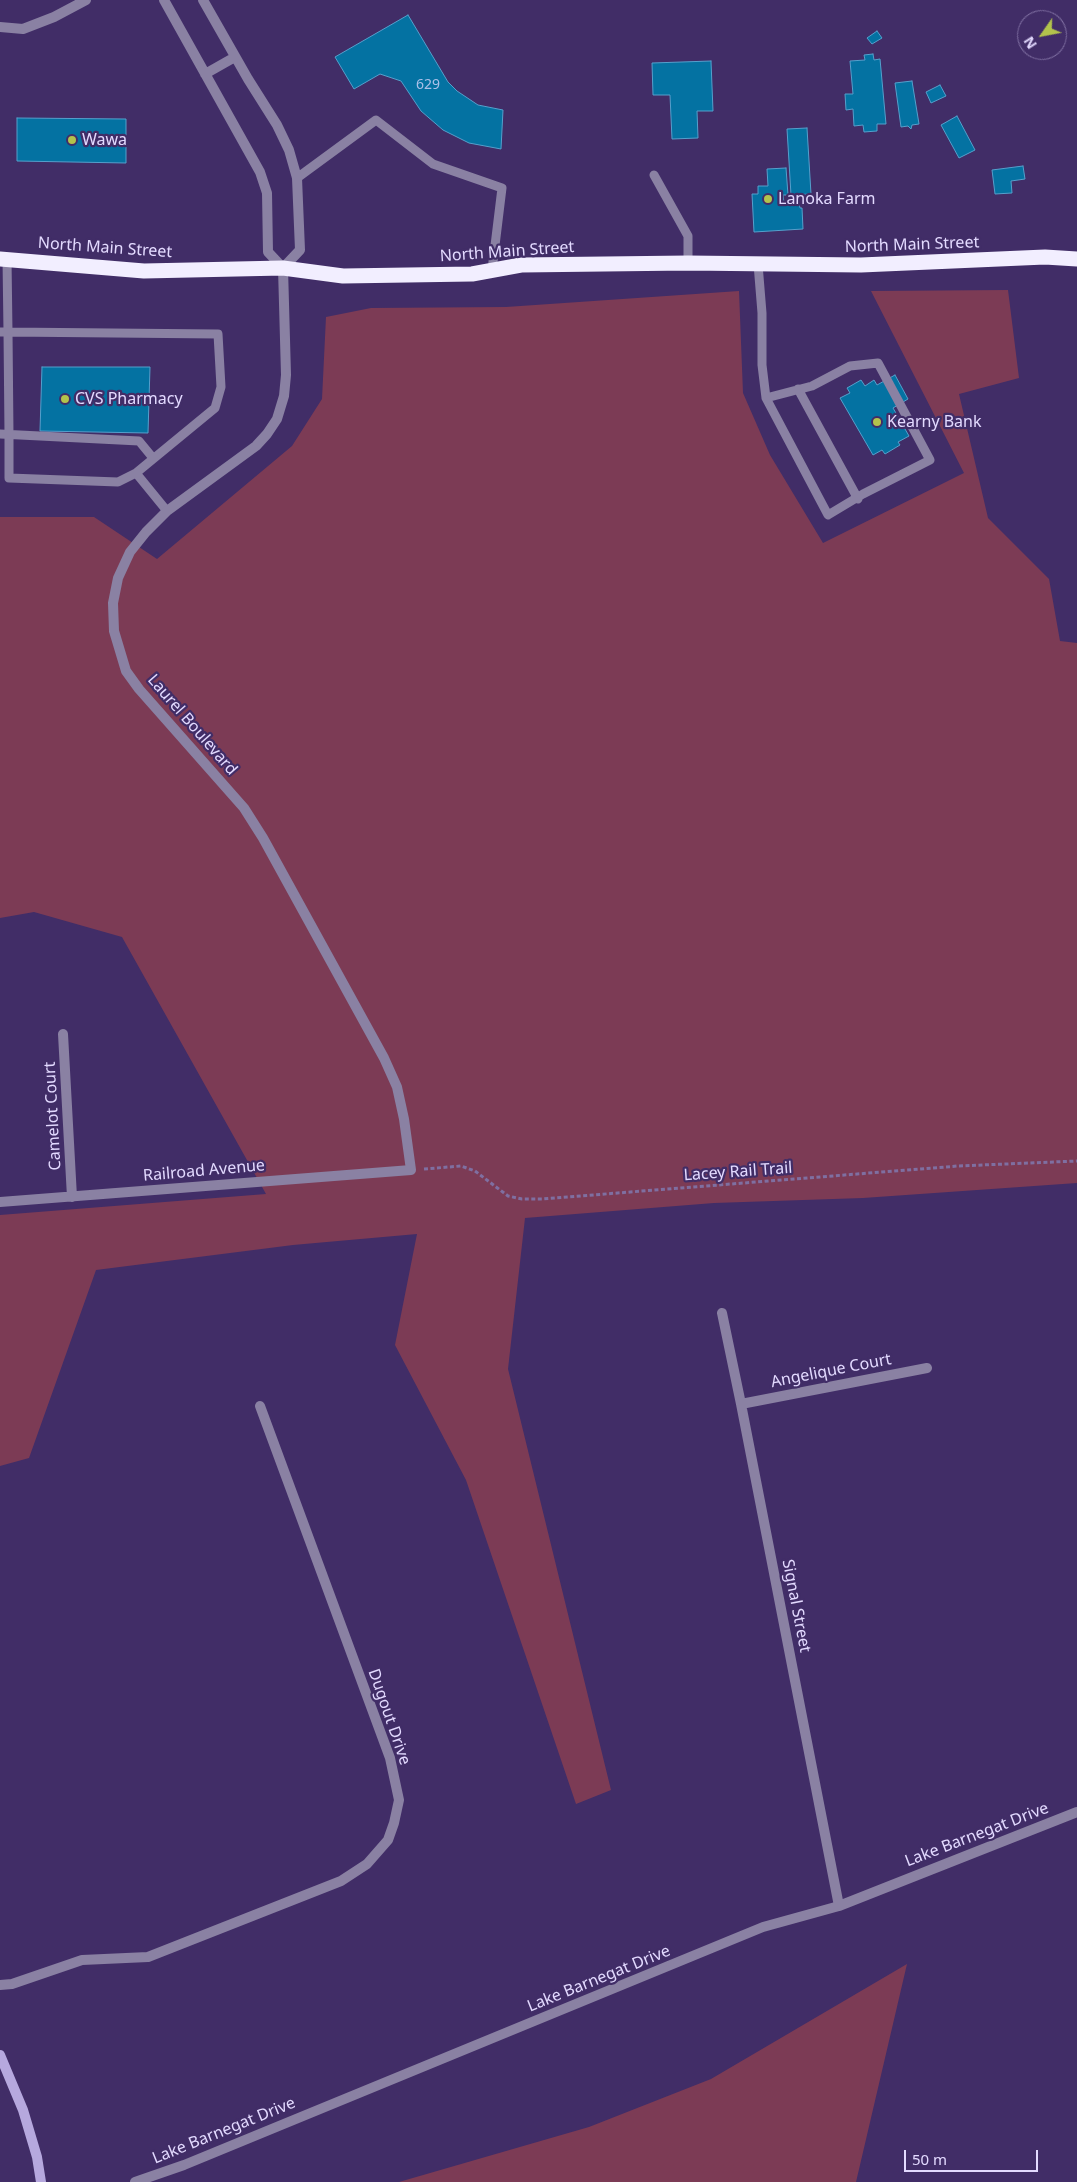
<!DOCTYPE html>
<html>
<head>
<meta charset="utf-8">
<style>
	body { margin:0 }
	#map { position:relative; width:1077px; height:2182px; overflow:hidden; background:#412d67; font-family:"Noto Sans",sans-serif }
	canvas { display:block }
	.north { position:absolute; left:1017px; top:10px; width:50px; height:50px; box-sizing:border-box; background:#412d67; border:1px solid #8272a4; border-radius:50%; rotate:237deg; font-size:14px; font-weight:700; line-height:20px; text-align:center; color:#e3daff }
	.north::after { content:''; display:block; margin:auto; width:18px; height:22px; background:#b2c34c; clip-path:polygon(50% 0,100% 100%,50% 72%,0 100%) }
	.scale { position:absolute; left:904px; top:2150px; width:134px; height:22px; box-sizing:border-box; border:2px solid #e3daff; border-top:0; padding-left:6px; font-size:15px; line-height:18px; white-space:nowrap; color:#e3daff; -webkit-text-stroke:4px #412d67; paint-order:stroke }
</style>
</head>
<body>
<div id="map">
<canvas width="1077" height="2182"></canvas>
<div class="north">N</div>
<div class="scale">50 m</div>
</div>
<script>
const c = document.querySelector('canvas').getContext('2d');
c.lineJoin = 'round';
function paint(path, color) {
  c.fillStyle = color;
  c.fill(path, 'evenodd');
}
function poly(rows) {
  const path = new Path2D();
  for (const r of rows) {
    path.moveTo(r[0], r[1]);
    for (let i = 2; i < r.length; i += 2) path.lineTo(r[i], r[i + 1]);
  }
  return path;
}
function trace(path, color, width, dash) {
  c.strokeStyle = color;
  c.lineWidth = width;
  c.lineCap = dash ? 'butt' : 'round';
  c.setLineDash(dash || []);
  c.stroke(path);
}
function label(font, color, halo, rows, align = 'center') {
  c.font = font + ' "Noto Sans",sans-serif';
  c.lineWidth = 4.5;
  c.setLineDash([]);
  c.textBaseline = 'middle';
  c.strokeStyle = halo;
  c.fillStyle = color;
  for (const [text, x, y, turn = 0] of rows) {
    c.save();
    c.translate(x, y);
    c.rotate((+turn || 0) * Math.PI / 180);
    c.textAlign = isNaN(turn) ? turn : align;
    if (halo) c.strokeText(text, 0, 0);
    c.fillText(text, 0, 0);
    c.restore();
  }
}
const green = poly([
	[1008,290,1019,378,959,394,988,518,1049,579,1060,641,1077,643,1077,1183,863,1198,714,1203,525,1218,508,1369,611,1790,576,1804,466,1480,395,1345,417,1234,293,1245,96,1270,29,1458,0,1466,0,1215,266,1194,122,937,34,912,0,918,0,517,94,517,157,559,292,446,322,399,326,317,371,308,506,307,739,291,743,393,770,455,823,543,964,473,871,291],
	[907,1964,856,2182,399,2182,589,2127,711,2079]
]);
const building = poly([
	[408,15,448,82,457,91,478,105,503,110,501,149,469,143,443,130,421,111,401,81,380,74,354,89,335,57,408,15],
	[877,31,882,38,872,44,867,38,877,31],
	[873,54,874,60,880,59,886,124,877,124,877,131,864,132,863,125,854,126,853,109,846,110,845,94,853,94,850,61,865,60,864,55,873,54],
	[711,61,713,111,697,111,698,138,672,139,670,95,653,95,652,63,711,61],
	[912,81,919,124,912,125,911,129,908,126,901,127,895,83,912,81],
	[940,85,946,96,931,103,926,92,940,85],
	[957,116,975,150,959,158,941,125,957,116],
	[17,118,126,119,126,163,17,161,17,118],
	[807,128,811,194,791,195,787,129,807,128],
	[1023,166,1025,179,1011,181,1012,193,995,194,992,170,1023,166],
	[786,168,788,195,783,195,784,203,799,203,800,208,802,208,803,229,754,232,752,194,758,194,758,186,768,186,767,169,786,168],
	[42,367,150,367,148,433,40,431,42,367],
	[895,375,908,399,893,408,909,436,898,442,900,445,885,454,882,450,873,455,840,398,850,393,847,388,861,380,865,386,874,380,877,385,895,375]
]);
const path = poly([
	[424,1169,461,1166,475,1171,508,1196,522,1199,542,1199,958,1166,1077,1161]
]);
const lane = poly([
	[654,175,688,236,688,263],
	[297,178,376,120,433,164,502,188,492,270],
	[758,264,762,313,762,365,766,398,828,515,863,494,930,460,878,363,850,366,812,386,766,398],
	[0,332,8,332,218,334,221,387,215,408,136,473,118,482,9,478,9,434,8,332,7,259],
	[798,389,858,499],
	[0,434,139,441,153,458],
	[136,473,167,511]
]);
const street = poly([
	[203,0,248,79,277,125,289,150,297,178,300,250,283,268],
	[0,27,23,29,54,17,86,0],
	[205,74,235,57],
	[63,1034,72,1197],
	[0,1202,411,1170,404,1119,397,1087,384,1058,263,838,244,808,139,689,126,671,114,631,113,603,118,578,130,552,146,532,167,511,256,446,267,434,277,419,284,396,286,375,283,268,268,252,267,193,260,172,164,0],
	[722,1313,741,1404,839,1906],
	[741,1404,927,1368],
	[0,1985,12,1984,82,1960,148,1957,341,1881,367,1864,388,1840,394,1823,399,1800,390,1758,260,1406],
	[135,2182,184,2165,763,1927,839,1906,1077,1812]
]);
const secondary = poly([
	[0,2055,23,2110,37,2157,41,2182]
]);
const highway = poly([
	[0,259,144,271,283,268,343,276,472,274,521,265,688,263,861,265,1045,257,1077,259]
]);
const markers = [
	[72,140,5,"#b2c34c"],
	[768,199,5,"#b2c34c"],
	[65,399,5,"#b2c34c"],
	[877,422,5,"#b2c34c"]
];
const numberNames = [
	["629",428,85]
];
const poiNames = [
	["Wawa",82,140],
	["Lanoka Farm",778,199],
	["CVS Pharmacy",75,399],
	["Kearny Bank",887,422]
];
const streetNames = [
	["North Main Street",912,245,-2],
	["North Main Street",105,248,4],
	["North Main Street",507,252,-4],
	["Laurel Boulevard",192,725,49],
	["Camelot Court",53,1116,-93],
	["Railroad Avenue",204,1171,-5],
	["Lacey Rail Trail",738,1172,-4],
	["Angelique Court",831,1371,-11],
	["Signal Street",796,1606,79],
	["Dugout Drive",389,1717,71],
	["Lake Barnegat Drive",977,1835,-21],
	["Lake Barnegat Drive",599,1979,-22],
	["Lake Barnegat Drive",224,2131,-22]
];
paint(green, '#7c3b55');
paint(building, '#0472a2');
trace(building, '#55a0cc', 1);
trace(path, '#7f6fa1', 3, [4, 2.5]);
trace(lane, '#8a81a3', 9);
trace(street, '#8a81a3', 10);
trace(secondary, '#b6a8de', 10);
trace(highway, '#f2eeff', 15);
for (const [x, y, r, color] of markers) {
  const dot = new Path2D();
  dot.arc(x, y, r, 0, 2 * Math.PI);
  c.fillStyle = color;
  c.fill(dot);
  trace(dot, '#412d67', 2);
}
label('14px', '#abc0e8', null, numberNames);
label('16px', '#e3daff', '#412d67', poiNames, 'left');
label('16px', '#e3daff', '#412d67', streetNames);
</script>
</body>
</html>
